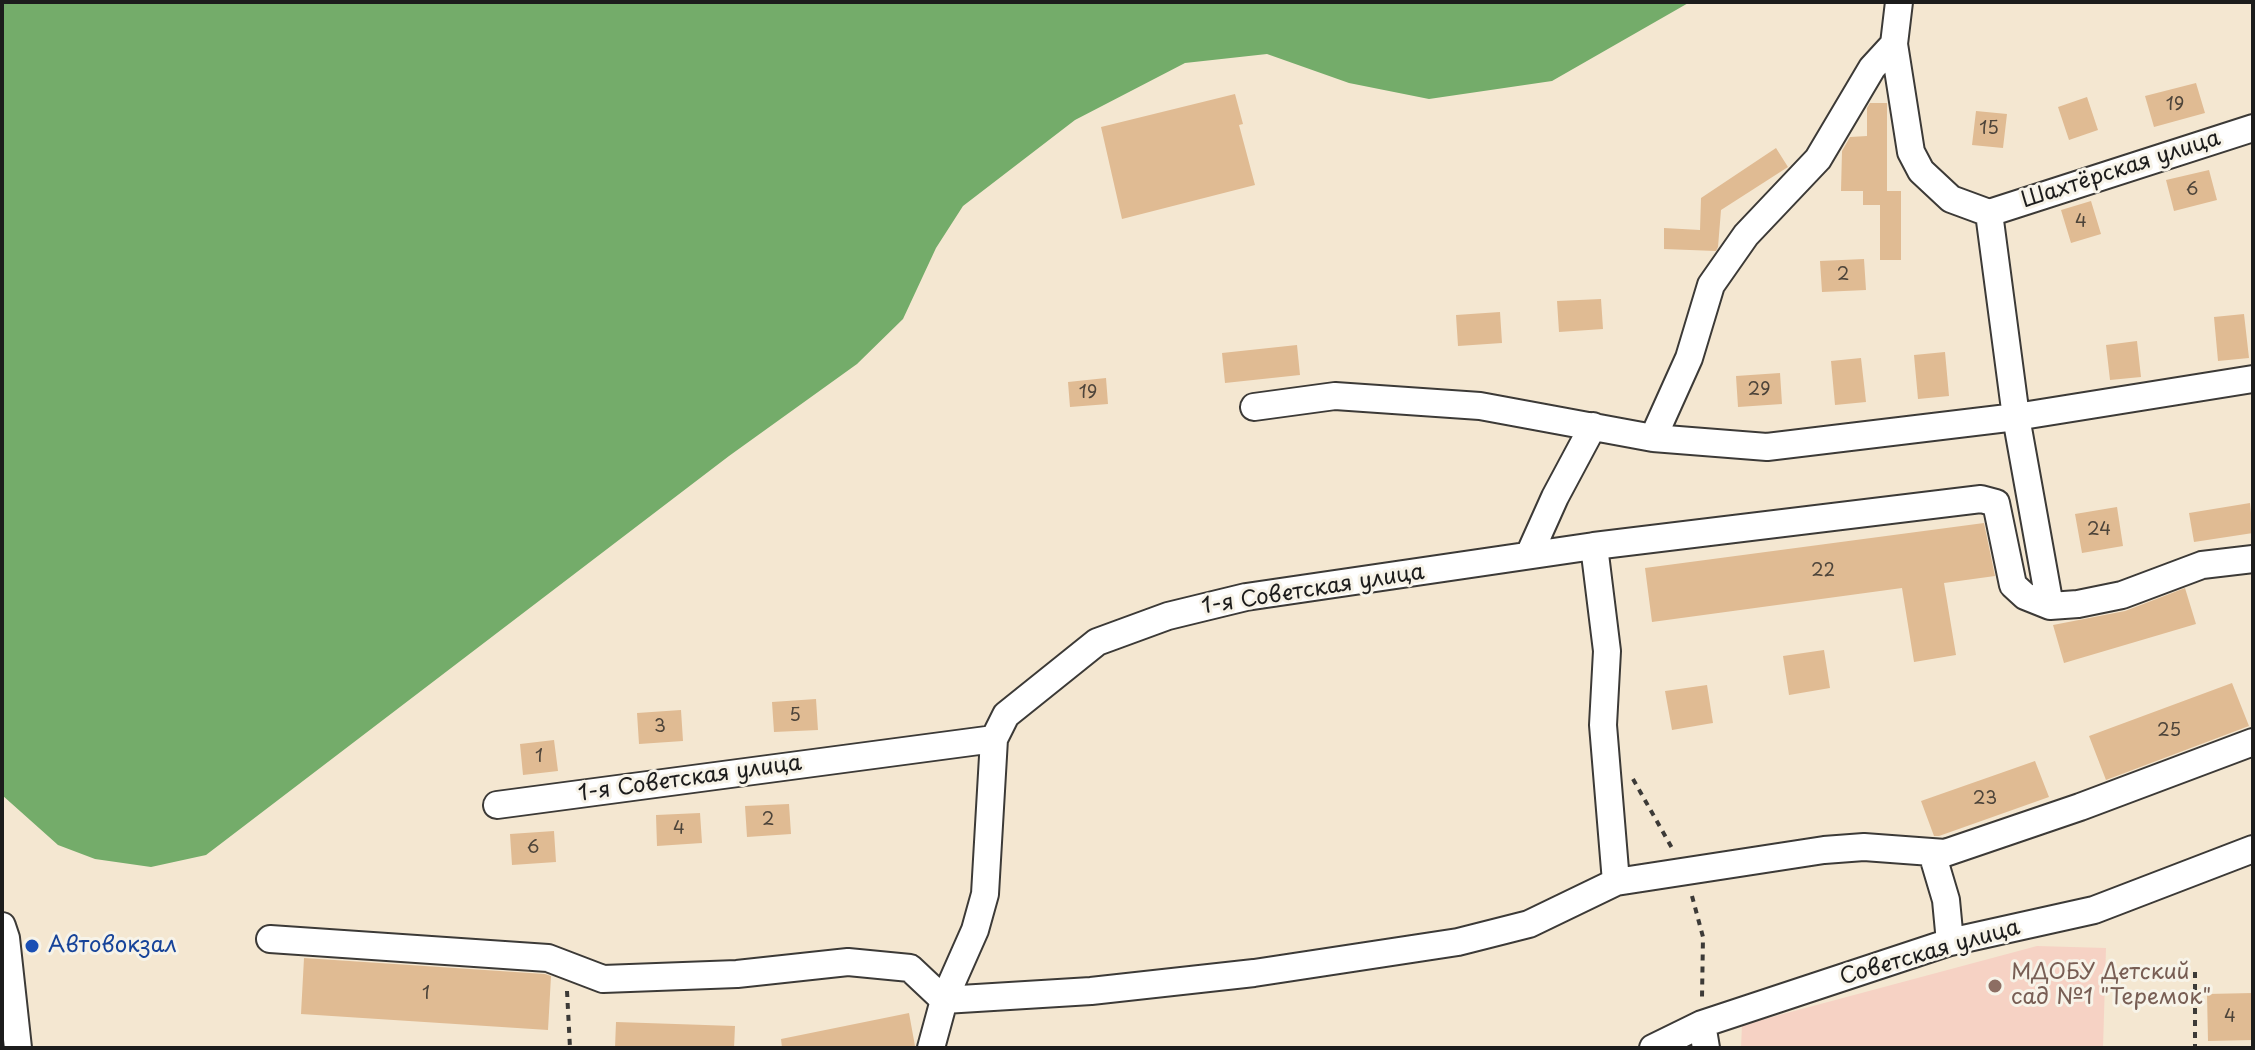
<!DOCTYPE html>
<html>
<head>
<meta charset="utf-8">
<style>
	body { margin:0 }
	#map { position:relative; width:2255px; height:1050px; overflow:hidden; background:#f4e7d1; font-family:"Playpen Sans",sans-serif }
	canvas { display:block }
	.frame { position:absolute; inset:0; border:4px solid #1c1c1c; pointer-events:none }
</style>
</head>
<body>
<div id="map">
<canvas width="2255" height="1050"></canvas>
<div class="frame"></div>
</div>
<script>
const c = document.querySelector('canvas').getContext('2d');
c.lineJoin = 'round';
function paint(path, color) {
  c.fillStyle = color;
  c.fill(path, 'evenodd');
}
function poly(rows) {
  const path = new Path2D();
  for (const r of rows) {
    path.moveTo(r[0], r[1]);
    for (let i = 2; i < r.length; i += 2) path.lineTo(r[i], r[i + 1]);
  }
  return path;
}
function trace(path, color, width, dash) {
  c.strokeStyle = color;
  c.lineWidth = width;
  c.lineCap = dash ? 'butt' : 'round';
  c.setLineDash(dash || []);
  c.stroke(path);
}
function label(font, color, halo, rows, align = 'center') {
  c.font = font + ' "Playpen Sans",sans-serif';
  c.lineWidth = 6;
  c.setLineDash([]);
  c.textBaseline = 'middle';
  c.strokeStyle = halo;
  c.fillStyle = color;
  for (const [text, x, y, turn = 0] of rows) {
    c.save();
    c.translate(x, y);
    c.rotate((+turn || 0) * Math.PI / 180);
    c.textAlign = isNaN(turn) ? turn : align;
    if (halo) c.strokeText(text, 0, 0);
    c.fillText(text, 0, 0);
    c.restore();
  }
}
const built = poly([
	[2037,946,2106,948,2103,1048,1741,1048,1742,1025]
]);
const forest = poly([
	[2,2,1690,2,1552,81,1429,99,1349,83,1267,54,1185,63,1075,120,963,206,936,248,903,319,857,364,729,456,206,855,151,867,95,859,58,845,2,795]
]);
const building = poly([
	[2196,83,2205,113,2154,127,2145,96],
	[1235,94,1243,124,1239,125,1255,185,1122,219,1101,127],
	[2087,97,2098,130,2069,140,2058,107],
	[1870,103,1887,103,1887,191,1901,191,1901,260,1880,260,1880,205,1863,205,1863,191,1841,191,1842,151,1850,137,1867,136,1867,108],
	[1976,111,2007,114,2003,148,1972,145],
	[1776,148,1788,167,1721,210,1718,247,1716,251,1664,249,1664,228,1700,230,1701,198],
	[2209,170,2217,200,2174,211,2166,180],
	[2091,201,2101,234,2071,243,2061,210],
	[1864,259,1866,290,1822,292,1820,261],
	[1601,299,1603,329,1559,332,1557,301],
	[1500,312,1502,343,1458,346,1456,315],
	[2244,314,2249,358,2218,361,2214,317],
	[2137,341,2141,377,2110,380,2106,345],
	[1297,345,1300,375,1225,383,1222,353],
	[1945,352,1949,396,1918,399,1914,355],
	[1861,358,1866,402,1835,405,1831,361],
	[1780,373,1782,404,1738,407,1736,376],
	[1106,378,1108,404,1070,407,1068,382],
	[2250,503,2253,533,2194,542,2189,513],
	[2117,507,2123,546,2082,553,2075,514],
	[1984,523,1995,576,1944,583,1956,655,1914,662,1902,588,1652,622,1645,568],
	[2185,588,2196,624,2064,663,2053,625,2125,611],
	[1824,650,1830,688,1789,695,1783,656],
	[2232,683,2249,726,2106,780,2089,736],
	[1707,685,1713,723,1672,730,1665,691],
	[816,699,818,730,774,732,772,702],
	[681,710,683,741,639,744,637,713],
	[554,740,558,771,523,775,520,744],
	[2035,761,2049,797,1939,836,1934,836,1921,801],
	[789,804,791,834,747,837,745,806],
	[700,813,702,843,657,846,656,815],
	[554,831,556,862,512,865,510,834],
	[304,958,545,974,551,976,548,1030,301,1014],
	[2253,993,2253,1040,2208,1041,2207,994],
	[909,1013,915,1046,905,1048,782,1048,781,1039],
	[616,1022,735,1026,734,1048,615,1048]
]);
const path = poly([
	[1633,779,1672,848],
	[1692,896,1703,937,1702,998],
	[2195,972,2195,1048],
	[567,991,570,1048]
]);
const minor = poly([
	[1899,2,1894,44,1911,152,1921,171,1951,199,1989,213],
	[1989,213,2016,417,2253,379],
	[1989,213,2253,128],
	[1254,407,1335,396,1480,406,1653,438,1767,447,2016,417,2050,606,2078,604,2122,595,2202,565,2253,559],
	[1653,438,1689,358,1711,285,1746,235,1818,159,1872,68,1894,44],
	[1594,546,1607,651,1603,725,1616,882],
	[1529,555,1555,497,1593,426],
	[497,805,994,739,1006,715,1097,642,1168,616,1246,597,1594,546,1981,499,1996,503,2013,585,2025,596,2050,606],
	[1932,853,1946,900,1950,942],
	[2,926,6,938,18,1048],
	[270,939,548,958,603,979,737,974,848,962,910,968,944,1000,1091,991,1254,973,1458,942,1529,924,1616,882,1824,850,1864,847,1945,853,2080,807,2253,742],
	[1702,1024,1706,1048],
	[931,1048,944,1000,975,930,985,894,994,739],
	[1653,1048,1702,1024,1950,942,2094,910,2253,849]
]);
const markers = [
	[32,946,8,"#1a4fb4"],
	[1995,986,8,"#8d6e63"]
];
const numberNames = [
	["19",2175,105],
	["15",1989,129],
	["6",2192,190],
	["4",2081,222],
	["2",1843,275],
	["29",1759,390],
	["19",1088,393],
	["24",2099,530],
	["22",1823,571],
	["5",795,716],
	["3",660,727],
	["25",2169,731],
	["1",539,757],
	["23",1985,799],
	["2",768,820],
	["4",679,829],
	["6",533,848],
	["1",426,994],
	["4",2230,1017]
];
const streetNames = [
	["Шахтёрская улица",2121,170,-18],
	["1-я Советская улица",1313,590,-9],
	["1-я Советская улица",690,779,-8],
	["Советская улица",1930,953,-16]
];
const transitNames = [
	["Автовокзал",48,946]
];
const educationNames = [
	["МДОБУ Детский",2011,973],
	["сад №1 \"Теремок\"",2011,998]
];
paint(built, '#f6d2c4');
paint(forest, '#74ac6a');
paint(building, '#e0bb93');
trace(minor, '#3c3a37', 30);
trace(path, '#3c3a37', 4, [6, 6]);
trace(minor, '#fff', 26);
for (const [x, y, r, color] of markers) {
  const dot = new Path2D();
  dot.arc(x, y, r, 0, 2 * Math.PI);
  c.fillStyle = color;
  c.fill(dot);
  trace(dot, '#f7f3e8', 3);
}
label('18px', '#4d443a', null, numberNames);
label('22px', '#1c1c1c', '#f7f3e8', streetNames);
label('22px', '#164399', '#f7f3e8', transitNames, 'left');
label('22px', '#785e54', '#f7f3e8', educationNames, 'left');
</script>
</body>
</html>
